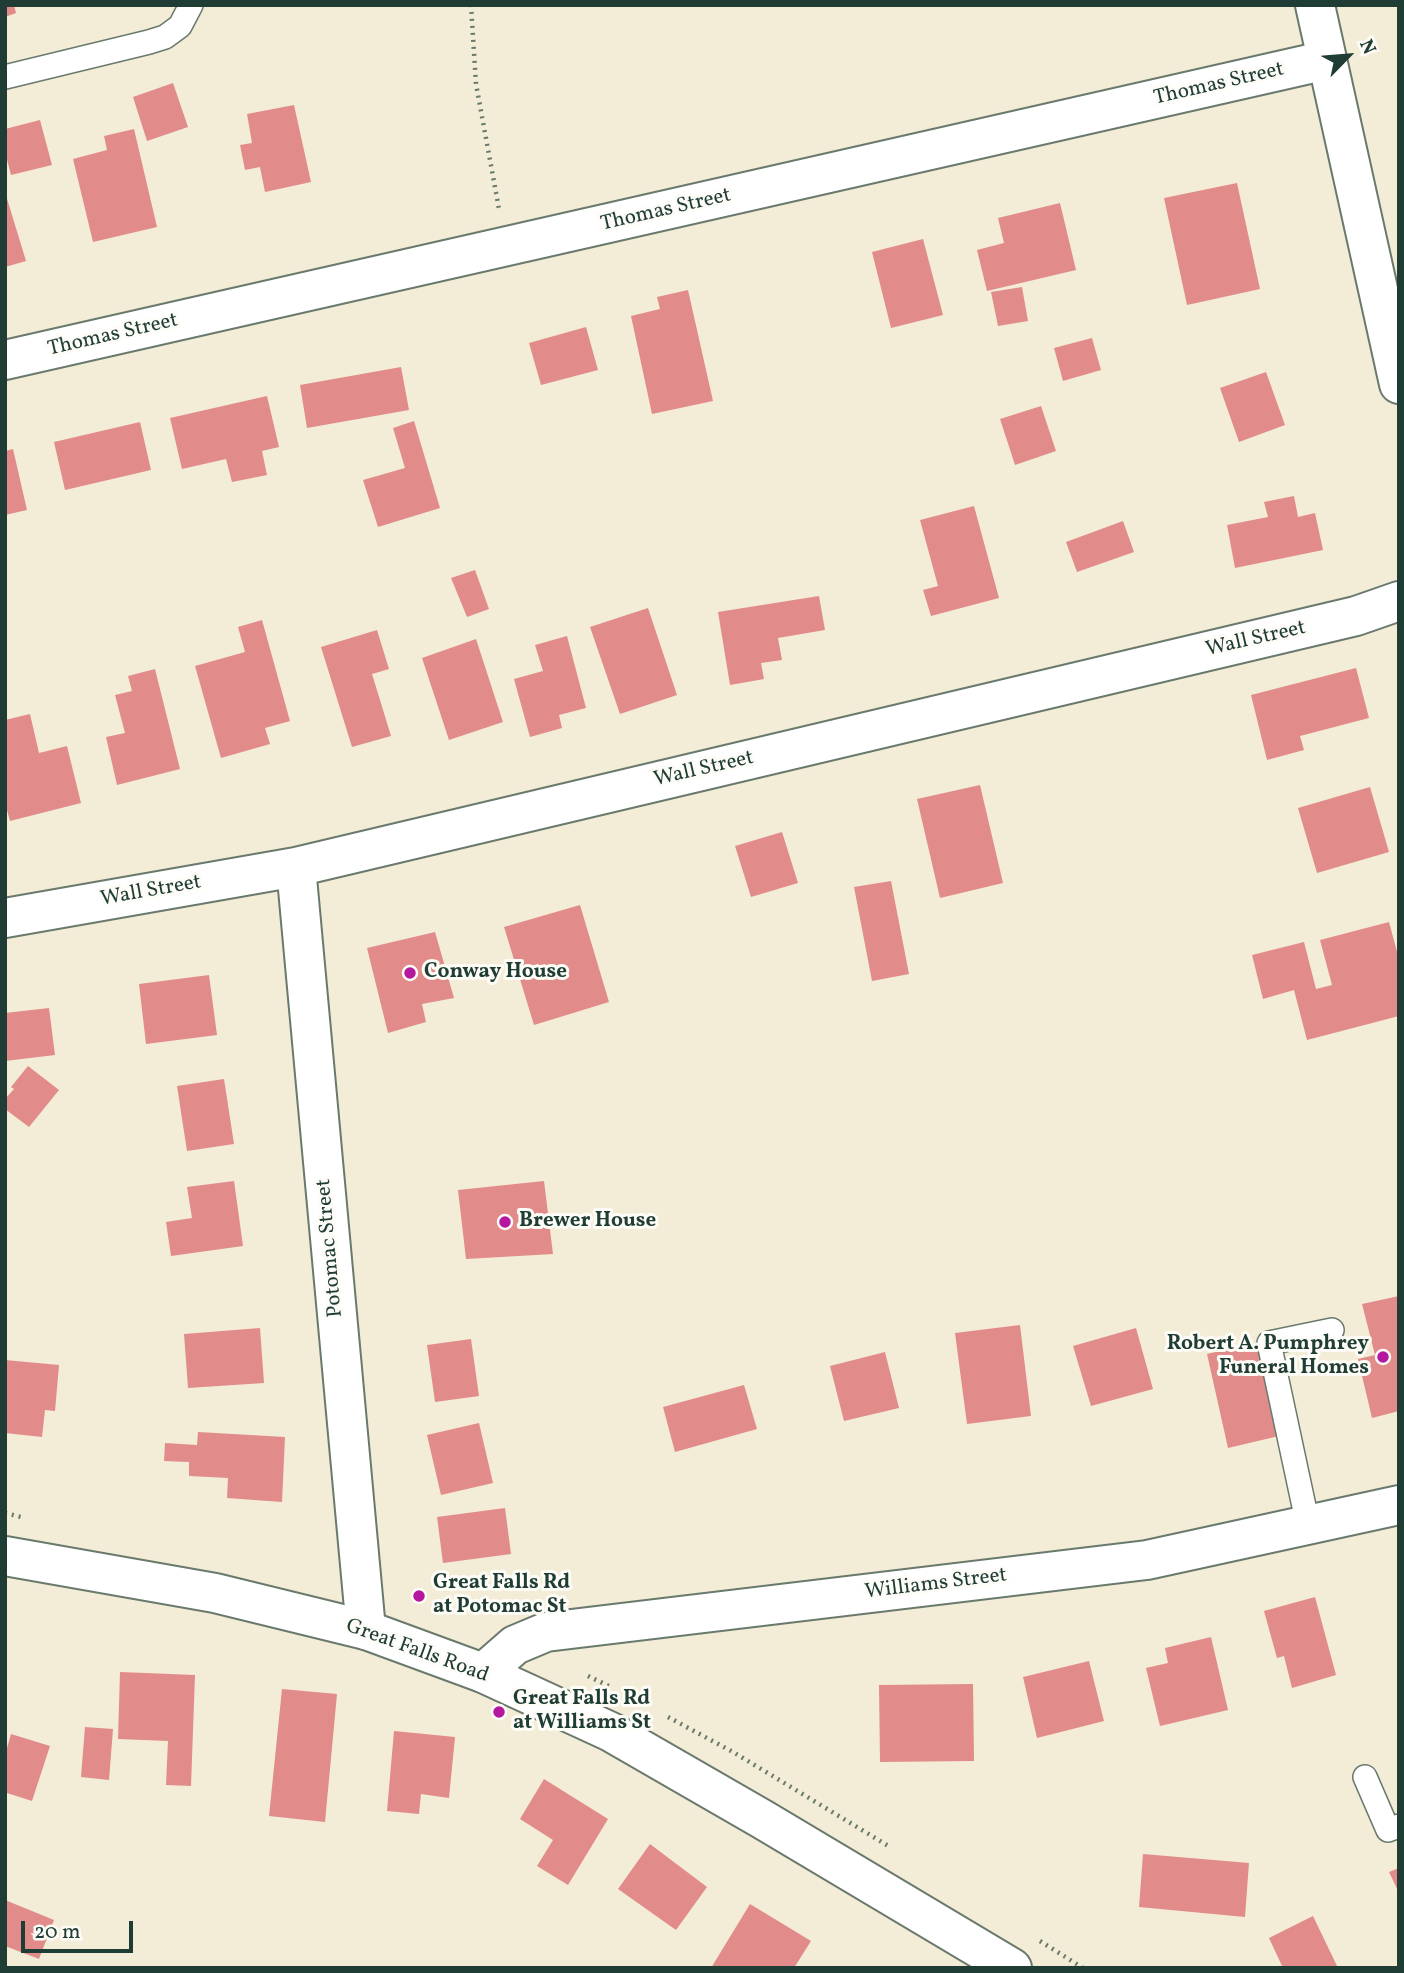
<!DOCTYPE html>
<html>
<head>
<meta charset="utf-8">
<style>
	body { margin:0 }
	#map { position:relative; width:1404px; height:1973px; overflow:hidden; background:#f3ecd6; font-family:Vollkorn,serif }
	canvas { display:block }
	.frame { position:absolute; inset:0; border:7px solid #1f3d34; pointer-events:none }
	.north { position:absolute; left:1313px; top:21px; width:70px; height:70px; -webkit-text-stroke:5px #fdfcf7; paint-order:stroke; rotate:65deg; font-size:19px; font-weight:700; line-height:28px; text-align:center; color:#1f3d34 }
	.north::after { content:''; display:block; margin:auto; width:24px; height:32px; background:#1f3d34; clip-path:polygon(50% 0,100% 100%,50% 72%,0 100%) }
	.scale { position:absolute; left:21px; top:1921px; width:112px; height:32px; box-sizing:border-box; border:4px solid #1f3d34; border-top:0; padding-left:9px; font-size:21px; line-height:24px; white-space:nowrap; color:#1f3d34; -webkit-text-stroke:5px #fdfcf7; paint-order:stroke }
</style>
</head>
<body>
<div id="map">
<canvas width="1404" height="1973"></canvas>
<div class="frame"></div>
<div class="north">N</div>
<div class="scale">20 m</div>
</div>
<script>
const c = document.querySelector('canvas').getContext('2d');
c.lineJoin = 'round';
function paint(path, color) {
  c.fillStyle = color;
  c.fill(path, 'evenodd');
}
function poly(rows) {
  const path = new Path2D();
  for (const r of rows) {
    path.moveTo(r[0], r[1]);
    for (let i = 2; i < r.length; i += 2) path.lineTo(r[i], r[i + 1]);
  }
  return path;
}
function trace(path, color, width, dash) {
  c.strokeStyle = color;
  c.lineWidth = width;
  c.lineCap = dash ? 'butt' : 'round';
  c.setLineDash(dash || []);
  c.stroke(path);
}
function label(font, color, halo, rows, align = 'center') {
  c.font = font + ' Vollkorn,serif';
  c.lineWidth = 6;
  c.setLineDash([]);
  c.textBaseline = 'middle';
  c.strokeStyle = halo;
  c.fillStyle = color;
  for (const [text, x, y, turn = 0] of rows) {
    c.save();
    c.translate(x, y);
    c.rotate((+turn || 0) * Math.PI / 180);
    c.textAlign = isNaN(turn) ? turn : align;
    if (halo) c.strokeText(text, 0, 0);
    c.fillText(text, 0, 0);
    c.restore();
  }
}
const building = poly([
	[5,5,14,5,16,13,5,17],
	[173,83,188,127,147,141,133,97],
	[294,105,311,182,265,192,260,167,245,170,240,145,252,143,247,114],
	[40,120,52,165,11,175,5,152,5,129],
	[134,129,157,227,93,242,73,159,107,150,104,136],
	[1237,183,1260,289,1187,305,1164,198],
	[5,192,26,261,5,267],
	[1060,203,1076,270,987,291,977,250,1004,243,998,218],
	[923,239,943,315,891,328,872,252],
	[1022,287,1028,321,998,326,991,292],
	[688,290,713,401,652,414,631,316,660,309,657,297],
	[586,327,598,370,541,385,529,343],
	[1092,338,1101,370,1063,381,1054,348],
	[401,367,409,410,307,428,300,385],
	[1266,372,1285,425,1239,442,1220,388],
	[267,396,279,447,262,451,267,475,232,482,226,459,182,469,170,418],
	[1041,406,1056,451,1015,465,1000,419],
	[414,421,440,508,378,527,363,480,405,468,393,428],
	[140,422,151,470,65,490,54,442],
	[13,449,27,510,5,515,5,451],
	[1294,496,1298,517,1315,513,1323,550,1235,568,1227,525,1268,517,1264,502],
	[974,506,999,598,931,616,923,590,938,586,920,520],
	[1123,521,1134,552,1077,572,1066,542],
	[475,570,489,609,467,617,451,578],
	[819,596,825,630,778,638,782,660,761,663,764,679,730,685,718,612],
	[648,608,677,695,620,714,590,627],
	[262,620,290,721,265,728,270,744,221,758,195,666,245,652,238,627],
	[377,630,389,669,372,674,391,736,352,747,321,647],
	[567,636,586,708,559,715,562,728,530,737,514,679,543,671,535,645],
	[476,639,503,722,449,740,422,658],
	[1356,668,1369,718,1300,736,1304,750,1267,760,1251,695],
	[155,669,180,769,117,785,106,737,125,733,115,695,132,691,128,676],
	[30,714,39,753,67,746,81,803,10,821,5,803,5,720],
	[980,785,1003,883,940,898,917,799],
	[1370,787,1389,852,1317,873,1298,808],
	[782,832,798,883,751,897,735,846],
	[891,881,909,974,872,981,854,887],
	[580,905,609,1002,534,1025,504,927],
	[1389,922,1399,959,1399,1016,1307,1040,1294,990,1263,999,1252,955,1304,942,1316,989,1332,985,1320,940],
	[435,932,454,998,422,1004,426,1022,388,1033,367,948],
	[209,975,217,1035,146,1044,139,984],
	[49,1008,55,1055,5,1061,5,1013],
	[28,1066,59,1090,29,1127,5,1109,5,1099,14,1089,11,1087],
	[224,1079,234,1144,187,1151,177,1086],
	[234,1181,243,1246,171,1256,166,1222,192,1218,187,1187],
	[544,1181,553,1254,466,1259,458,1190],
	[1399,1296,1399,1411,1372,1418,1358,1359,1375,1355,1362,1304],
	[1020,1325,1031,1416,967,1424,955,1333],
	[260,1328,264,1383,188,1388,184,1334],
	[1136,1328,1153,1389,1091,1406,1073,1346],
	[471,1339,479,1396,435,1402,427,1345],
	[1258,1342,1279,1436,1228,1448,1207,1354],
	[885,1352,899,1408,844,1421,830,1366],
	[5,1360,59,1365,55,1411,45,1410,42,1437,5,1433],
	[744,1385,757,1429,675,1452,663,1407],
	[479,1423,493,1483,441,1495,427,1435],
	[198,1432,285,1437,282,1502,227,1498,228,1478,189,1476,189,1462,164,1461,165,1443,197,1445],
	[505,1508,511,1554,443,1563,437,1517],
	[1315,1597,1336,1675,1292,1688,1284,1656,1277,1658,1264,1611],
	[1211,1637,1228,1710,1160,1726,1146,1668,1168,1663,1165,1648],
	[1089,1661,1104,1721,1037,1738,1023,1677],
	[120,1672,195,1675,191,1786,166,1785,168,1741,118,1739],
	[973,1684,974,1761,880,1762,879,1685],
	[282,1689,337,1694,325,1822,269,1816],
	[85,1727,113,1729,109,1780,81,1777],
	[394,1731,455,1737,449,1798,421,1794,419,1814,387,1811],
	[11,1734,50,1746,32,1801,7,1793,5,1797,5,1755],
	[544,1779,608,1819,568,1885,537,1866,553,1840,520,1819],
	[650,1844,707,1887,676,1930,618,1889],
	[1143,1854,1249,1863,1245,1917,1139,1907],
	[1399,1868,1399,1893,1389,1872],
	[5,1900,54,1920,39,1959,5,1946],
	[750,1904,811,1941,794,1968,711,1968],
	[1313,1916,1338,1968,1283,1968,1269,1938]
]);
const path = poly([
	[471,5,476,84,499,209],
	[5,1513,21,1517],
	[588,1676,611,1687],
	[668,1717,733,1752,890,1847],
	[1040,1941,1083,1968]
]);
const service = poly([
	[5,77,149,42,165,37,180,26,191,5],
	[1308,1525,1269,1343,1332,1330],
	[1365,1777,1388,1830,1399,1826]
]);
const minor = poly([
	[5,360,1327,60],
	[296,867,366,1630],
	[5,918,296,867,1356,616,1399,601],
	[483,1673,515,1645,546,1632,1147,1560,1399,1505]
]);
const primary = poly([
	[1315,5,1399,384],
	[5,1556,215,1593,366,1630,483,1673,611,1732,762,1819,1012,1968]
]);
const markers = [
	[410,973,7,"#b5179e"],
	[505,1222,7,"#b5179e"],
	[1383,1357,7,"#b5179e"],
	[419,1596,7,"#b5179e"],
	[499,1712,7,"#b5179e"]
];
const streetNames = [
	["Thomas Street",1219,85,-13],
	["Thomas Street",666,211,-13],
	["Thomas Street",113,336,-13],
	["Wall Street",1256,640,-13],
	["Wall Street",704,770,-13],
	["Wall Street",151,892,-10],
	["Potomac Street",331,1248,-95],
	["Williams Street",936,1585,-7],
	["Great Falls Road",417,1652,20]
];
const poiNames = [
	["Conway House",424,973],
	["Brewer House",519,1222],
	["Robert A. Pumphrey",1369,1345,"right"],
	["Funeral Homes",1369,1369,"right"],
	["Great Falls Rd",433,1584],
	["at Potomac St",433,1608],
	["Great Falls Rd",513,1700],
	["at Williams St",513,1724]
];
paint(building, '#e18c8b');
trace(service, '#697a6d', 26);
trace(minor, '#697a6d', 42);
trace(primary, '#697a6d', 42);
trace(path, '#697a6d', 4.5, [2, 5]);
trace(service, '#fff', 23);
trace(minor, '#fff', 38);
trace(primary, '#fff', 38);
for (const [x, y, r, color] of markers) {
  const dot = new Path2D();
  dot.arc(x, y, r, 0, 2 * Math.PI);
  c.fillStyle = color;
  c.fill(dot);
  trace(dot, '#fdfcf7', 2.5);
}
label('21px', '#1f3d34', '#fdfcf7', streetNames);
label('bold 21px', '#1f3d34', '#fdfcf7', poiNames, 'left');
</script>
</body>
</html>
